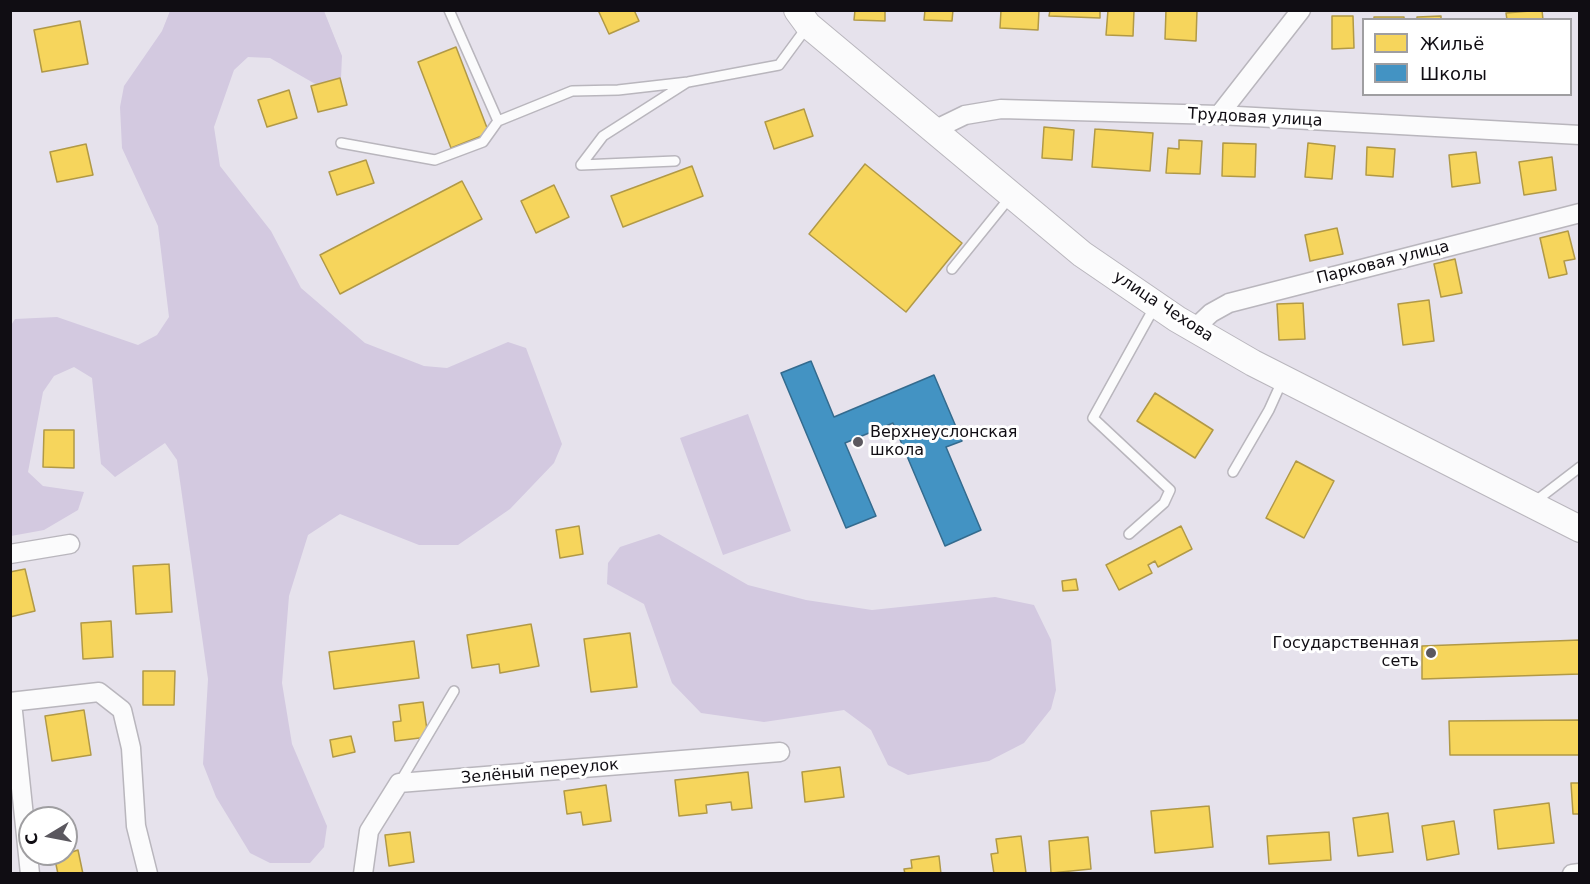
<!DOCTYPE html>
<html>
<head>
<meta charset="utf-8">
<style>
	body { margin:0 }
	#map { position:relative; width:1590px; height:884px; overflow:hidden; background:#e6e2ec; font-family:"DejaVu Sans",sans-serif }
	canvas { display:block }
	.frame { position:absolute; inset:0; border:12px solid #100d13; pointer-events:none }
	.legend { position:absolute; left:1362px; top:18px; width:210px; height:78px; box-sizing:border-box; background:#fff; border:2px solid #9f9ea1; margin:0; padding:8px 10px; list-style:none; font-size:18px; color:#100d13 }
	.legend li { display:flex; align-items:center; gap:12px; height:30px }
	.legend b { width:30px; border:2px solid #9f9ea1 }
	.north { position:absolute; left:18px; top:806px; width:60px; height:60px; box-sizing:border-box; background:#fff; border:2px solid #9f9ea1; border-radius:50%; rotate:260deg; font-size:16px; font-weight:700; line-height:24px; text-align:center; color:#100d13 }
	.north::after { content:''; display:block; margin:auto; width:21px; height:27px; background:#5b585f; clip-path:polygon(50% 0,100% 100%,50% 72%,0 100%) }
</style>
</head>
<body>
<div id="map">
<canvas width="1590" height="884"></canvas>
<div class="frame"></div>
<ul class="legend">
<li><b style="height:16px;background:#f6d55c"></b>Жильё</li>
<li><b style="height:16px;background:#4393c3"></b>Школы</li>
</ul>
<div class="north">С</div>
</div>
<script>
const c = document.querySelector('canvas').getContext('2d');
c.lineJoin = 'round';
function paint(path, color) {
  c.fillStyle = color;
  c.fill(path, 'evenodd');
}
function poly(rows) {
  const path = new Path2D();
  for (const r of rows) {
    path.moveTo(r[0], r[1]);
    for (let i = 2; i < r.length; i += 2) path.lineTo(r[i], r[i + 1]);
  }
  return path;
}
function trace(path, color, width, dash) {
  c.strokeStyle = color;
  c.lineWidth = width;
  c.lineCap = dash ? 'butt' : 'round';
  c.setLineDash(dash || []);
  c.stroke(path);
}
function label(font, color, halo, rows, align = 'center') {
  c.font = font + ' "DejaVu Sans",sans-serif';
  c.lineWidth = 6;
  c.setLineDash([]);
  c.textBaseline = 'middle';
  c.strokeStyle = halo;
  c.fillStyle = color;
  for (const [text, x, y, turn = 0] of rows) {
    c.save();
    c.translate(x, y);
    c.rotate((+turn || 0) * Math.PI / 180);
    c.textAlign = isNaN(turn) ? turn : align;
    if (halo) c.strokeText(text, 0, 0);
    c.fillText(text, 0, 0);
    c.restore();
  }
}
const green = poly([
	[170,11,324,11,342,56,341,78,324,89,270,58,248,57,234,70,214,127,220,166,271,231,301,288,365,343,424,366,447,368,508,342,526,348,562,444,554,463,510,509,458,545,419,545,340,514,308,535,289,596,282,683,292,744,327,826,324,847,310,863,270,863,250,853,216,797,203,764,208,679,177,460,165,443,115,477,101,464,92,378,74,367,54,376,43,392,28,472,43,486,84,492,78,510,44,530,11,536,10,327,15,319,57,317,138,345,157,335,169,317,158,226,122,148,120,107,124,86,162,31],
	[748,414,791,531,723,555,680,438],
	[659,534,748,585,806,600,872,610,995,597,1034,605,1051,640,1056,690,1051,709,1024,743,989,761,908,775,888,765,871,730,844,710,764,722,701,713,672,683,644,604,607,584,608,563,620,547]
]);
const homes = poly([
	[598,10,634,10,639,21,609,34,598,10],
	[855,10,885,10,885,21,854,20,855,10],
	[925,10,953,10,952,21,924,20,925,10],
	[1001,10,1039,10,1038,30,1000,28,1001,10],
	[1050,10,1100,10,1100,18,1049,16,1050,10],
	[1108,10,1134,10,1133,36,1106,35,1108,10],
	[1166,10,1197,10,1196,41,1165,39,1166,10],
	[1542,10,1543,20,1507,20,1506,13,1542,10],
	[1332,16,1353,16,1354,48,1332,49,1332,16],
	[1441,16,1441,20,1417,20,1417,17,1441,16],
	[1374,17,1404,17,1404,20,1374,20,1374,17],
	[80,21,88,64,42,72,34,30,80,21],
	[456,47,489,133,451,148,418,62,456,47],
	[340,78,347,105,318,112,311,86,340,78],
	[289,90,297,118,267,127,258,100,289,90],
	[804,109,813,136,774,149,765,122,804,109],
	[1044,127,1074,130,1072,160,1042,158,1044,127],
	[1095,129,1153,133,1150,171,1092,167,1095,129],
	[1179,140,1202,141,1200,174,1166,173,1168,148,1179,149,1179,140],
	[1223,143,1256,144,1255,177,1222,176,1223,143],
	[1308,143,1335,146,1332,179,1305,177,1308,143],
	[86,144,93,175,57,182,50,152,86,144],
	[1367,147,1395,149,1393,177,1366,175,1367,147],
	[1476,152,1480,183,1452,187,1449,155,1476,152],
	[1552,157,1556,190,1524,195,1519,162,1552,157],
	[366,160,374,183,337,195,329,172,366,160],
	[865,164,962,243,906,312,809,234,865,164],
	[692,166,703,196,623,227,611,196,692,166],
	[462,181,482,219,340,294,320,255,462,181],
	[554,185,569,217,536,233,521,201,554,185],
	[1337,228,1343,254,1310,261,1305,235,1337,228],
	[1568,231,1575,259,1564,261,1567,274,1549,278,1540,238,1568,231],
	[1455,259,1462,293,1441,297,1434,264,1455,259],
	[1429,300,1434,341,1403,345,1398,304,1429,300],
	[1303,303,1305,339,1279,340,1277,304,1303,303],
	[1155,393,1213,430,1195,458,1137,421,1155,393],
	[44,430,74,430,74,468,43,467,44,430],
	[1296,461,1334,481,1304,538,1266,518,1296,461],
	[579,526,583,554,560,558,556,530,579,526],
	[1181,526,1192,549,1158,567,1155,561,1148,565,1152,573,1119,590,1106,565,1181,526],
	[169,564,172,612,136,614,133,566,169,564],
	[25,569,35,611,10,617,10,572,25,569],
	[1076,579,1078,590,1063,591,1062,581,1076,579],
	[111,621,113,657,83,659,81,623,111,621],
	[531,624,539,666,500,673,499,664,472,668,467,635,531,624],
	[630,633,637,687,591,692,584,639,630,633],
	[1580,640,1580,674,1422,679,1422,646,1580,640],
	[414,641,419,678,334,689,329,652,414,641],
	[143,671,175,671,174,705,143,705,143,671],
	[423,702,428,737,395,741,393,722,401,721,399,705,423,702],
	[84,710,91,755,52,761,45,716,84,710],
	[1580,720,1580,755,1450,755,1449,721,1580,720],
	[351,736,355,752,333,757,330,740,351,736],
	[840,767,844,797,805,802,802,772,840,767],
	[748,772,752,808,732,810,731,802,706,805,707,813,679,816,675,780,748,772],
	[1571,783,1580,783,1580,814,1573,814,1571,783],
	[606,785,611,821,583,825,581,812,567,814,564,791,606,785],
	[1549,803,1554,843,1498,849,1494,810,1549,803],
	[1209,806,1213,847,1155,853,1151,811,1209,806],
	[1388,813,1393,852,1358,856,1353,818,1388,813],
	[1454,821,1459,854,1427,860,1422,826,1454,821],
	[410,832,414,862,389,866,385,835,410,832],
	[1329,832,1331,860,1269,864,1267,836,1329,832],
	[1021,836,1026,873,994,874,991,854,998,853,996,839,1021,836],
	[1088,837,1091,869,1051,873,1049,841,1088,837],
	[78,850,83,874,58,874,54,855,66,854,78,850],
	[939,856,941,874,905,874,904,869,912,868,911,860,939,856]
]);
const schools = poly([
	[811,361,834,417,934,375,962,441,946,447,981,530,945,546,893,423,845,443,876,516,846,528,781,373,811,361]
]);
const lane = poly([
	[449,10,498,121,572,91,618,90,688,82,779,65,807,27],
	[341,143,435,160,483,142,498,121],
	[675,161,581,165,603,136,686,83],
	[952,269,1011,196],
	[1233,472,1269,410,1283,379],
	[1533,503,1580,467],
	[1129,534,1164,503,1170,490,1093,418,1155,306],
	[400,782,454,691]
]);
const street = poly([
	[1219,115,1301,10],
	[934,130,965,115,1001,109,1219,115,1580,135],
	[1194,329,1211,313,1229,303,1580,213],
	[10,554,70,544],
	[10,702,99,692,122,710,131,748,136,826,148,874],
	[12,702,30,874],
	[363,874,369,831,399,783,780,752],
	[1572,874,1580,873]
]);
const secondary = poly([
	[797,10,808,25,1082,254,1177,319,1253,363,1580,529]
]);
const markers = [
	[858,442,6,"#5b585f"],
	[1431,653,6,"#5b585f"]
];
const streetNames = [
	["Трудовая улица",1255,118,3],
	["Парковая улица",1383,263,-14],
	["улица Чехова",1163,307,33],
	["Зелёный переулок",540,772,-5]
];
const poiNames = [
	["Верхнеуслонская",870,433],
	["школа",870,451],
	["Государственная",1419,644,"right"],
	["сеть",1419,662,"right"]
];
paint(green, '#d3c9e0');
paint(homes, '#f6d55c');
trace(homes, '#b19946', 1.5);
paint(schools, '#4393c3');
trace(schools, '#346b8e', 1.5);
trace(lane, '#b9b6bd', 12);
trace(street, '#b9b6bd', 21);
trace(secondary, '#b9b6bd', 28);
trace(lane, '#fbfbfc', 9);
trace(street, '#fbfbfc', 18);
trace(secondary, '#fbfbfc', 26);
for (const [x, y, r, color] of markers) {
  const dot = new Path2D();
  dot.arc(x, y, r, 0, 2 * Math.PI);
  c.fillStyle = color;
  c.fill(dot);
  trace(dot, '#fff', 2);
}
label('16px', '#100d13', '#fff', streetNames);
label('16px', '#100d13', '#fff', poiNames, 'left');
</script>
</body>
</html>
